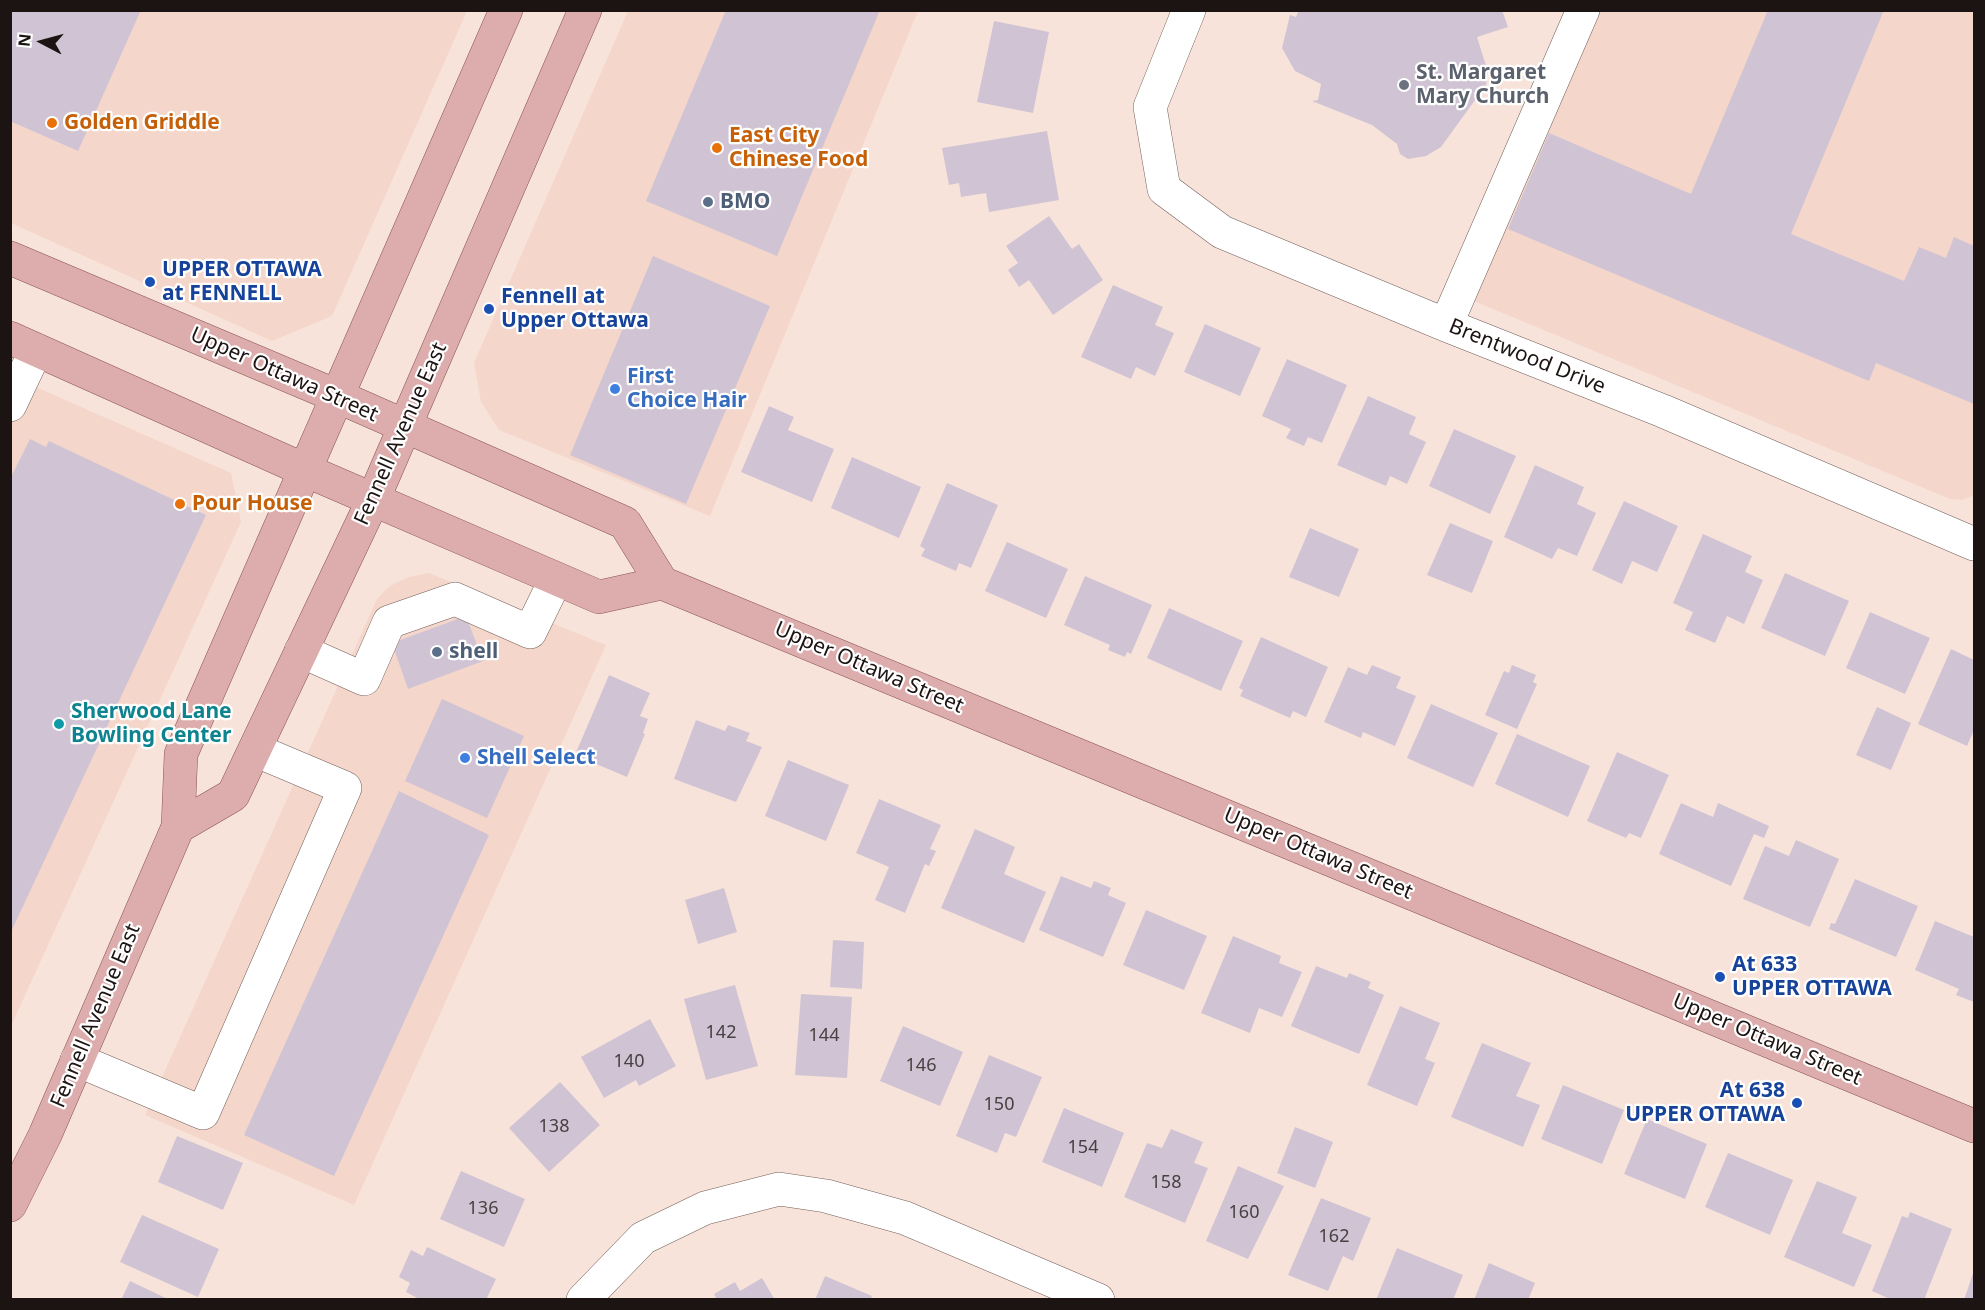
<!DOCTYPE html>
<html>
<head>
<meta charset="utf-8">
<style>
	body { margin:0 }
	#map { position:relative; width:1985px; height:1310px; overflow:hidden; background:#f8e3db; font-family:"Noto Sans",sans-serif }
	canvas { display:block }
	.frame { position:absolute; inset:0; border:12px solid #1c1412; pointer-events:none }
	.north { position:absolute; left:12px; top:12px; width:60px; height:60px; -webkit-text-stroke:4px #fff; paint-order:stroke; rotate:276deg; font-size:16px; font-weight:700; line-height:24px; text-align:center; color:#1c1412 }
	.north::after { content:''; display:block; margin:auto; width:21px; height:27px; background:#1c1412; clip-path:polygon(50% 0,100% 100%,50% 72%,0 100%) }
</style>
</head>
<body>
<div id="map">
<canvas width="1985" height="1310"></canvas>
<div class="frame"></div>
<div class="north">N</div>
</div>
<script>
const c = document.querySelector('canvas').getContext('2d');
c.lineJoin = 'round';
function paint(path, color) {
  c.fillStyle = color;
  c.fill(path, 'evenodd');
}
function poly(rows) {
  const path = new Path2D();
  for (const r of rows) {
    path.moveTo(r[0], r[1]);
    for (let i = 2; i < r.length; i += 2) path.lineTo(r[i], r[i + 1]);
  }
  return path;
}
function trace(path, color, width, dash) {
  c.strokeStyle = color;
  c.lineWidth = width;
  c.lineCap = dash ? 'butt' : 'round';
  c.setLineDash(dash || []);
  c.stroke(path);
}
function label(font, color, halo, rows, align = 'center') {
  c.font = font + ' "Noto Sans",sans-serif';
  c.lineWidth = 4.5;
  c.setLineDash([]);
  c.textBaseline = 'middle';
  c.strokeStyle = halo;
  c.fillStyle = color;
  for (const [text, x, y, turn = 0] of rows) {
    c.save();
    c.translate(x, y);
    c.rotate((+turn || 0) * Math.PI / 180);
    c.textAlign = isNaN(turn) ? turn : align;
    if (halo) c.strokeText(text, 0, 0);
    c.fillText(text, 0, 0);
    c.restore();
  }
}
const built = poly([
	[11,11,467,11,332,316,272,341,11,223],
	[628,11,918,11,710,516,499,430,481,402,474,363],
	[1592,11,1974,11,1974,495,1962,500,1950,499,1474,301],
	[11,376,231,473,241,522,11,1026],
	[429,573,606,645,354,1205,145,1115,377,599,390,586,409,577]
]);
const building = poly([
	[10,10,141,10,78,151,10,121],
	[726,10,880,10,777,256,646,201],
	[1299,10,1502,10,1508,27,1477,37,1488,72,1486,85,1441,147,1426,156,1408,159,1400,154,1397,144,1372,125,1312,101,1318,100,1321,84,1295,71,1282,48,1290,15,1296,17],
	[1768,10,1884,10,1791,234,1904,281,1919,247,1946,258,1954,237,1974,246,1974,404,1876,363,1869,381,1508,229,1549,133,1691,194],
	[994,21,1049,32,1033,113,977,102],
	[1047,131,1059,200,989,212,986,193,961,197,959,183,949,185,942,148],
	[1049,216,1072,249,1079,244,1103,280,1053,315,1029,280,1019,287,1008,270,1018,263,1006,246],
	[653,256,770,306,686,504,570,455],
	[1113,285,1163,307,1155,325,1174,333,1155,376,1136,367,1131,379,1081,357],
	[1205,324,1261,348,1240,396,1184,372],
	[1287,359,1347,385,1322,443,1308,437,1304,446,1286,438,1291,429,1262,416],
	[1368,396,1416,417,1409,434,1426,442,1407,484,1390,476,1386,486,1337,465],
	[769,406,794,417,788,430,834,449,812,502,741,472],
	[1454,429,1516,456,1490,514,1429,486],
	[30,439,46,447,49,441,206,515,10,934,10,479],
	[852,457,921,487,899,538,831,508],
	[1535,465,1584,487,1577,504,1596,513,1577,556,1558,548,1552,559,1504,537],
	[947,483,998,505,971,568,959,563,956,571,921,556,925,549,920,546],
	[1624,501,1678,526,1657,572,1632,561,1622,584,1592,570],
	[1450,523,1493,541,1472,593,1427,575],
	[1310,528,1359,549,1339,597,1289,577],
	[1703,534,1752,556,1745,572,1763,580,1744,624,1727,616,1715,643,1685,630,1693,612,1673,603],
	[1007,542,1068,569,1046,618,985,591],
	[1785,573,1849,601,1825,656,1761,628],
	[1085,576,1152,605,1131,654,1127,652,1125,657,1108,650,1110,645,1064,625],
	[1169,608,1243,641,1221,691,1147,658],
	[1870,612,1930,638,1905,694,1846,668],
	[466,616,483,661,408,689,392,643],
	[1261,637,1328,667,1306,717,1293,711,1290,718,1240,696,1243,690,1239,688],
	[1951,649,1974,660,1974,730,1967,746,1918,724],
	[1372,665,1401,677,1396,688,1416,696,1395,746,1363,732,1361,738,1324,722,1348,667,1367,675],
	[1512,665,1536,675,1533,682,1537,684,1517,729,1485,715,1504,671,1509,673],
	[609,675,650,693,640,716,648,719,643,733,645,734,627,777,575,755],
	[442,699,524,736,487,818,405,781],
	[1431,704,1498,733,1473,787,1407,758],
	[1877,707,1911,723,1891,770,1856,755],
	[696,720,725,731,728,725,750,733,746,741,762,747,736,802,674,779],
	[1517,734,1590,766,1568,817,1495,784],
	[1617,752,1669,775,1641,838,1629,833,1626,838,1587,821],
	[788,760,849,785,826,841,765,816],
	[399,791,489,835,334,1176,244,1135],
	[879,799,941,825,930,849,936,851,929,866,925,864,905,913,875,900,889,867,856,853],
	[1681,803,1713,817,1718,803,1769,826,1764,838,1754,834,1731,886,1659,854],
	[975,829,1015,847,1004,874,1046,892,1024,943,941,908],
	[1796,840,1839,859,1810,927,1743,899,1765,846,1789,856],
	[1061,876,1091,888,1094,881,1111,888,1108,895,1126,903,1103,957,1039,930],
	[1855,879,1918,906,1896,957,1829,929,1831,923,1835,924],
	[724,888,737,932,698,944,685,900],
	[1146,910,1207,936,1184,990,1123,965],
	[1935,921,1974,937,1974,1002,1956,995,1959,989,1915,970],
	[1233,936,1281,956,1279,963,1302,972,1282,1017,1259,1008,1250,1033,1201,1013],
	[833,940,864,942,862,989,830,987],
	[1316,966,1347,978,1349,973,1371,982,1368,988,1384,995,1359,1054,1291,1026],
	[735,985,758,1066,706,1080,684,999],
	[801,994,852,997,847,1078,795,1075],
	[1400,1006,1440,1023,1425,1059,1435,1063,1417,1106,1367,1085],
	[650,1019,676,1066,639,1086,636,1080,604,1098,581,1057],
	[903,1026,963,1052,940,1106,880,1081],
	[1482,1043,1531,1063,1516,1096,1540,1105,1523,1147,1451,1117],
	[989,1055,1042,1077,1016,1137,1005,1133,997,1153,956,1136],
	[560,1082,600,1125,549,1172,509,1128],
	[1563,1085,1624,1110,1602,1164,1541,1139],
	[1064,1108,1124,1133,1102,1187,1042,1162],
	[1647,1119,1707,1144,1685,1199,1624,1174],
	[1295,1127,1333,1142,1315,1188,1277,1173],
	[1171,1129,1203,1142,1194,1163,1208,1168,1185,1223,1124,1197,1147,1143,1162,1148],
	[177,1136,243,1163,223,1210,158,1182],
	[1728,1153,1793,1180,1770,1235,1705,1207],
	[1238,1166,1284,1186,1248,1259,1206,1241],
	[461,1171,525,1199,504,1247,440,1219],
	[1817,1181,1857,1197,1842,1233,1872,1245,1854,1287,1784,1257],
	[1321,1198,1371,1218,1353,1261,1343,1256,1328,1291,1288,1275],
	[1910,1212,1952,1229,1924,1300,1892,1300,1872,1291,1902,1216,1908,1218],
	[142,1215,219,1249,198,1297,120,1262],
	[427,1247,496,1279,486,1300,421,1300,406,1292,410,1283,399,1277,411,1250,423,1256],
	[1397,1248,1463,1275,1453,1300,1376,1300],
	[1489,1263,1535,1283,1528,1300,1474,1300],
	[1974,1270,1974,1300,1964,1300],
	[825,1276,872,1296,870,1300,815,1300],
	[762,1278,775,1300,717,1300,714,1294,735,1282,740,1291],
	[130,1281,170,1300,121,1300]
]);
const minor = poly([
	[1189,10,1150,107,1164,189,1222,232,1446,325,1663,411,1974,544],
	[1446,325,1583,10],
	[10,405,36,350],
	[301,651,364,679,389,622,455,599,530,632,556,579],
	[77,1060,203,1113,345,788,255,750],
	[583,1300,643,1238,705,1208,779,1189,826,1196,905,1218,1098,1300]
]);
const major = poly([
	[10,258,339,397,625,523,662,583,1974,1126],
	[10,338,307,471,599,597,662,583],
	[178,827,233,795,373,500,585,10],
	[10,1205,45,1135,178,827,181,754,506,10]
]);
const markers = [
	[1404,85,6,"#6b7280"],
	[52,123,6,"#e8710a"],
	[717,148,6,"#e8710a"],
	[708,202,6,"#5c6f8a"],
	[150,282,6,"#1a4fb4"],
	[489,309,6,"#1a4fb4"],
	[615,389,6,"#3f7fe0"],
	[180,504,6,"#e8710a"],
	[437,652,6,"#5c6f8a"],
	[59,724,6,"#0f9aa8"],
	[465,758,6,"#3f7fe0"],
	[1720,977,6,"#1a4fb4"],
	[1797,1103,6,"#1a4fb4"]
];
const numberNames = [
	["142",721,1033],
	["144",824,1036],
	["140",629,1062],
	["146",921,1066],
	["150",999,1105],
	["138",554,1127],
	["154",1083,1148],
	["158",1166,1183],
	["136",483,1209],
	["160",1244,1213],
	["162",1334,1237]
];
const worshipNames = [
	["St. Margaret",1416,73],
	["Mary Church",1416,97]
];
const foodNames = [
	["Golden Griddle",64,123],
	["East City",729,136],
	["Chinese Food",729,160],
	["Pour House",192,504]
];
const serviceNames = [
	["BMO",720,202],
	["shell",449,652]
];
const transitNames = [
	["UPPER OTTAWA",162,270],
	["at FENNELL",162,294],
	["Fennell at",501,297],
	["Upper Ottawa",501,321],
	["At 633",1732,965],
	["UPPER OTTAWA",1732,989],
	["At 638",1785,1091,"right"],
	["UPPER OTTAWA",1785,1115,"right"]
];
const streetNames = [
	["Brentwood Drive",1527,357,22],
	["Upper Ottawa Street",284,375,24],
	["Fennell Avenue East",401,434,-66],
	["Upper Ottawa Street",869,668,23],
	["Upper Ottawa Street",1318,854,23],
	["Fennell Avenue East",96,1016,-67],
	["Upper Ottawa Street",1767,1040,23]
];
const shopNames = [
	["First",627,377],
	["Choice Hair",627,401],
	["Shell Select",477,758]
];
const cultureNames = [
	["Sherwood Lane",71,712],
	["Bowling Center",71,736]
];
paint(built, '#f4d6cb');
paint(building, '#d0c4d4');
trace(minor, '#725f59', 34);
trace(major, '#895452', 34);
trace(minor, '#fff', 33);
trace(major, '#dcadac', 33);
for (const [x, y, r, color] of markers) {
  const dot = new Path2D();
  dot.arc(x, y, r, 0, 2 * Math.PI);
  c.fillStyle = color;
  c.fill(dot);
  trace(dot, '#fff', 2);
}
label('18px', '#494042', null, numberNames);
label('bold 21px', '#5b616d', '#fff', worshipNames, 'left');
label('bold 21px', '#c56008', '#fff', foodNames, 'left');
label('bold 21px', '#4e5e75', '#fff', serviceNames, 'left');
label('bold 21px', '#164399', '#fff', transitNames, 'left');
label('21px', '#1c1412', '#fff', streetNames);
label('bold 21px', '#366cbe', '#fff', shopNames, 'left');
label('bold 21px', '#0d838f', '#fff', cultureNames, 'left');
</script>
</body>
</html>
